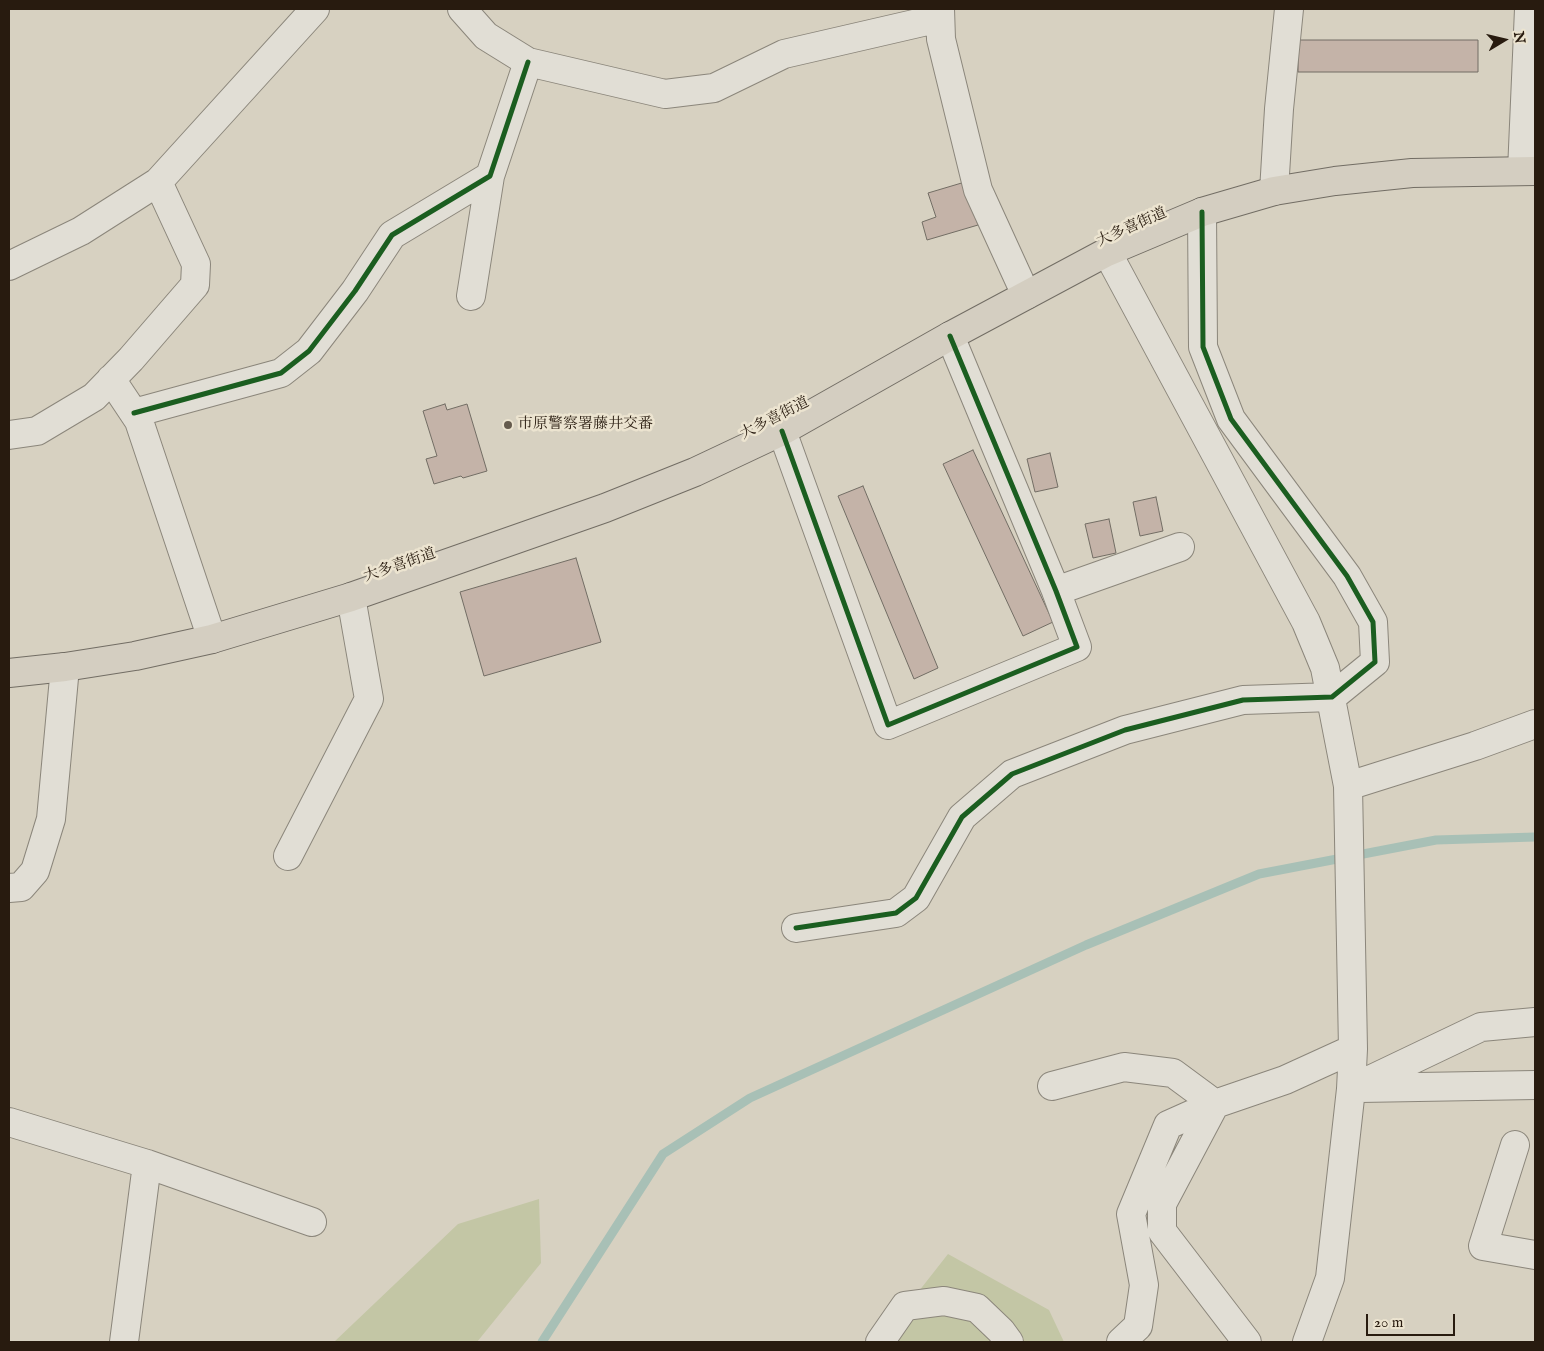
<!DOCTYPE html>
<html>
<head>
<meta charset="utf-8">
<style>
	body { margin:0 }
	#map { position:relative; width:1544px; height:1351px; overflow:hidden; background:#d7d1c1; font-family:"IM FELL English",serif }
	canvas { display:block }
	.frame { position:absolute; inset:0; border:10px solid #281b0f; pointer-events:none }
	.north { position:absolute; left:1479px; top:15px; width:50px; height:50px; -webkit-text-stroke:4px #ece4d0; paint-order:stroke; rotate:81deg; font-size:14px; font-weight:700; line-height:20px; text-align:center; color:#281b0f }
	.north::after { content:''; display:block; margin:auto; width:18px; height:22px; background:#281b0f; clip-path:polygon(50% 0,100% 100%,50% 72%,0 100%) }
	.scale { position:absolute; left:1366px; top:1314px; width:89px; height:22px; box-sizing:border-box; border:2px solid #281b0f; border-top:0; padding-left:6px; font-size:15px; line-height:18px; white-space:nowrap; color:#281b0f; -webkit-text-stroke:4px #ece4d0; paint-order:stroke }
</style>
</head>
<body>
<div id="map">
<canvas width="1544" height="1351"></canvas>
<div class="frame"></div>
<div class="north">N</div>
<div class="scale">20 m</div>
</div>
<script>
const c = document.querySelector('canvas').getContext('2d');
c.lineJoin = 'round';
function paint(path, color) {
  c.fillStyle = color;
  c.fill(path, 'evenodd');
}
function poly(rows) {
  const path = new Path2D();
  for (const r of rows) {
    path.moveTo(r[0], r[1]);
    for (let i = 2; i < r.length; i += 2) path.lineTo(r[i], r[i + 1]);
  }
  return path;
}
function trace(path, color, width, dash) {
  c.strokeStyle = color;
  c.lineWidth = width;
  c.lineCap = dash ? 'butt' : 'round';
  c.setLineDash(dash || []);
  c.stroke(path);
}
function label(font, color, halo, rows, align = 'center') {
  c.font = font + ' "IM FELL English","Noto Serif JP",serif';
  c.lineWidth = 5;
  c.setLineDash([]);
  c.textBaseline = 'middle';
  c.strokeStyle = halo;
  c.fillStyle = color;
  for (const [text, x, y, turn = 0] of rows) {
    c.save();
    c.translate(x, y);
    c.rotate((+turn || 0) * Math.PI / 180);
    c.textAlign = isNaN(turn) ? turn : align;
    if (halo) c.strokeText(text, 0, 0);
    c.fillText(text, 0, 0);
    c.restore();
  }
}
const green = poly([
	[539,1199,541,1263,477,1342,334,1342,458,1224],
	[948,1254,1049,1310,1064,1342,879,1342]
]);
const stream = poly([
	[542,1342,663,1154,750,1098,1086,945,1259,874,1436,840,1535,837]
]);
const building = poly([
	[1298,40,1478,40,1478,72,1298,72,1298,40],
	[965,182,978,225,927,240,922,222,936,217,928,193,965,182],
	[445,404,447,410,467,404,487,471,463,478,461,476,434,484,426,459,437,456,423,411,445,404],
	[973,450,1053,622,1023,636,943,464,973,450],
	[1050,453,1058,487,1035,492,1027,459,1050,453],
	[863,486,938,668,914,679,838,496,863,486],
	[1156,497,1163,531,1140,536,1133,502,1156,497],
	[1109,519,1116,553,1093,558,1085,524,1109,519],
	[576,558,601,642,484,676,460,592,576,558]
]);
const street = poly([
	[462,9,486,36,528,62,665,94,714,88,784,54,940,18],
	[940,9,941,39,978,190,1026,295],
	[1522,171,1529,9],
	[1274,191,1279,109,1289,9],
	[1107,252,1306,622,1325,668,1348,786,1353,1049,1351,1089,1330,1278,1307,1342],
	[9,266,81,231,158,182,315,9],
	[471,296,490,176],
	[111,379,139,421,212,639],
	[134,413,281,373,309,351,355,291,392,235,490,176,528,62],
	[782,431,888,725,1077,647,1056,591,950,336],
	[9,435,37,431,94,397,131,359,195,285,196,264,158,182],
	[1056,591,1180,547],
	[1348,786,1475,746,1535,724],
	[288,856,369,699,351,597],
	[9,888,21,887,35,871,51,819,65,667],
	[796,928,896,913,916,898,962,817,1012,774,1125,730,1243,700,1332,697,1375,662,1373,622,1347,576,1231,419,1203,347,1202,212],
	[1052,1086,1124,1067,1173,1073,1215,1104,1168,1125,1131,1214,1144,1285,1138,1326,1121,1342],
	[1360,1088,1535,1085],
	[1351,1089,1481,1027,1535,1022],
	[9,1122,147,1164,312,1222],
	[1515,1145,1483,1246,1535,1255],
	[124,1342,147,1164],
	[880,1342,905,1306,944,1301,977,1308,1001,1331,1009,1342],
	[1247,1342,1162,1231,1162,1204,1215,1104,1285,1080,1353,1049]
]);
const highway = poly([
	[9,673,65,667,135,656,212,639,351,597,605,508,695,472,782,431,950,336,1107,252,1202,212,1274,191,1335,181,1412,173,1535,171]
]);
const cycleway = poly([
	[134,413,281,373,309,351,355,291,392,235,490,176,528,62],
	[782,431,888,725,1077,647,1056,591,950,336],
	[796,928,896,913,916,898,962,817,1012,774,1125,730,1243,700,1332,697,1375,662,1373,622,1347,576,1231,419,1203,347,1202,212]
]);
const markers = [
	[508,425,5,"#655b4d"]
];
const streetNames = [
	["大多喜街道",1132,228,-24],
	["大多喜街道",775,419,-27],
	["大多喜街道",400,566,-19]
];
const poiNames = [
	["市原警察署藤井交番",518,425]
];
paint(green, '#c3c6a5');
trace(stream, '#a8c0b6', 9);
paint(building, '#c4b3a8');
trace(building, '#726d64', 1);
trace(street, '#8b867b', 30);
trace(highway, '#726d64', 30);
trace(street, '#e1ded5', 28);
trace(highway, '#d4cec1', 28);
trace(cycleway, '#1b5e20', 5);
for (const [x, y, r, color] of markers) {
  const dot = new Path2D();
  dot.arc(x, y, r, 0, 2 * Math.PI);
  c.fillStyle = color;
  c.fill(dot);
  trace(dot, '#ece4d0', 2);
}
label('15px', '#281b0f', '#ece4d0', streetNames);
label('15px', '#281b0f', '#ece4d0', poiNames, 'left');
</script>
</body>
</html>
